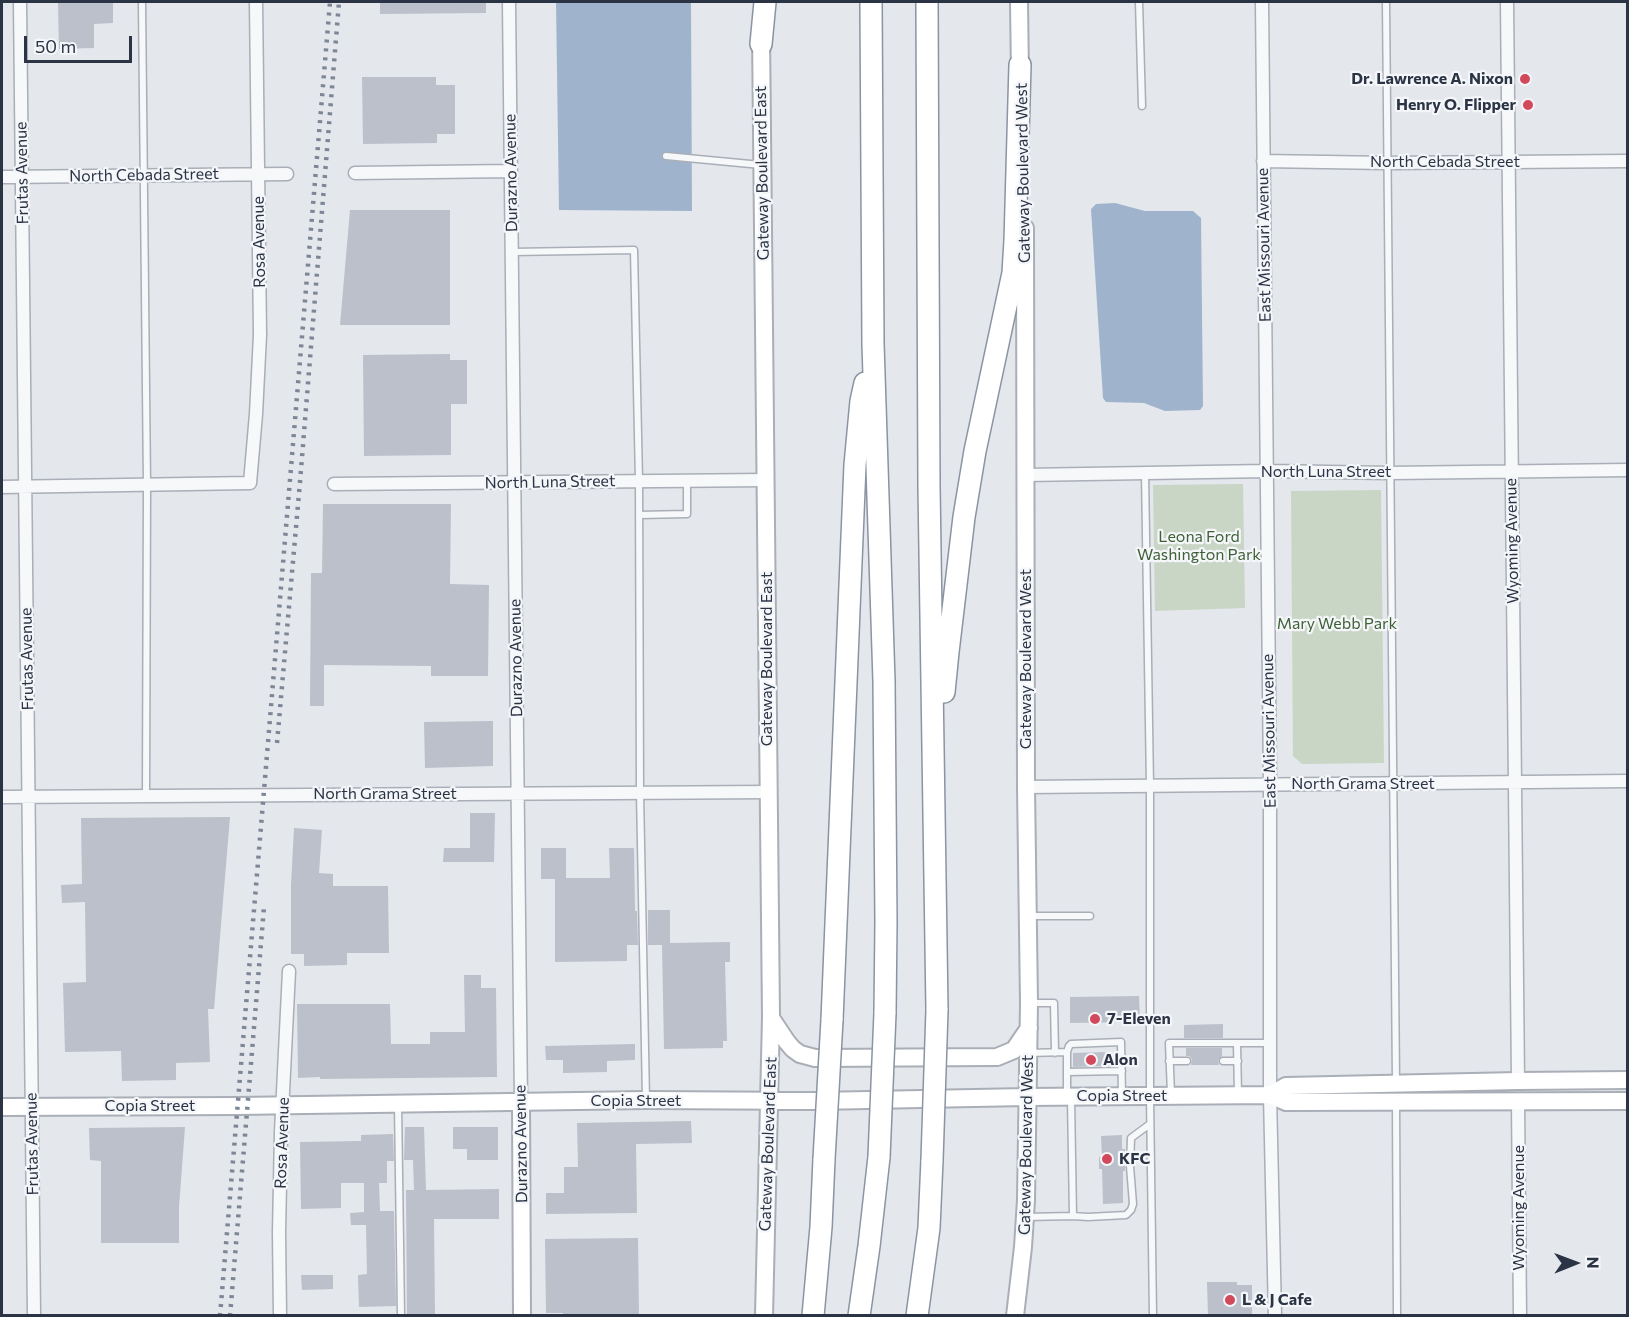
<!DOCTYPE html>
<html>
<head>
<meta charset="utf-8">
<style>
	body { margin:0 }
	#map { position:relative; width:1629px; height:1317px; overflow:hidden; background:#e4e7ec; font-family:Commissioner,sans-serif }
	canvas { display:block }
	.frame { position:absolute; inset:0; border:3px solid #2b3445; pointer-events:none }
	.north { position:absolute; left:1545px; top:1233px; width:60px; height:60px; -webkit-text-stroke:4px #f4f6f9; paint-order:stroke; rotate:89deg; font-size:16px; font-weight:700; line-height:24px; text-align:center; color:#2b3445 }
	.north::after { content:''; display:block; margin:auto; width:21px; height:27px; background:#2b3445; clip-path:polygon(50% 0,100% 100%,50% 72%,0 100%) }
	.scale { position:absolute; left:24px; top:36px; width:108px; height:27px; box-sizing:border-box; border:3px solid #2b3445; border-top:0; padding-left:8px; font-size:18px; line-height:21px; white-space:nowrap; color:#2b3445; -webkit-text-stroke:4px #f4f6f9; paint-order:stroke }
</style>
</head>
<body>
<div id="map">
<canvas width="1629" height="1317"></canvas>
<div class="frame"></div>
<div class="north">N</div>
<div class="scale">50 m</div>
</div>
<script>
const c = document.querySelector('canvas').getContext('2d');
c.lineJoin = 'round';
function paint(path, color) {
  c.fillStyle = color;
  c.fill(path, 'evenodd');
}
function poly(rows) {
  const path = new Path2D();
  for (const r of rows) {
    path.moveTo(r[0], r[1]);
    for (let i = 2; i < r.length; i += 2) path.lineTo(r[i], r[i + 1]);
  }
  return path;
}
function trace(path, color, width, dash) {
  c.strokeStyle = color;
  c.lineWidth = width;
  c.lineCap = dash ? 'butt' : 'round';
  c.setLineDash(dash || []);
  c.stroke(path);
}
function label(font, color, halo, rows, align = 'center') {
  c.font = font + ' Commissioner,sans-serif';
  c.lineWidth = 4.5;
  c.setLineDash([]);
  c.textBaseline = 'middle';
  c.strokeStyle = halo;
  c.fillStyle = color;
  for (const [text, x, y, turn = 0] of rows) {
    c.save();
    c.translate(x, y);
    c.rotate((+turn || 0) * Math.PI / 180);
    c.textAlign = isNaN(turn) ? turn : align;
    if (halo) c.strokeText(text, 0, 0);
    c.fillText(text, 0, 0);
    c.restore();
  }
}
const green = poly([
	[1243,484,1245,608,1155,611,1153,485],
	[1381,490,1384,763,1302,764,1293,756,1291,491]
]);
const water = poly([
	[556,2,691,2,692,211,559,210],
	[1115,203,1145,211,1193,211,1201,218,1203,406,1200,410,1165,411,1144,403,1106,402,1103,398,1091,209,1096,204]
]);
const building = poly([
	[58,2,113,2,113,23,94,24,94,48,59,49],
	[380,2,486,2,486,13,380,14],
	[362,77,436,77,436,85,455,85,455,134,437,134,437,143,363,144],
	[350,210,450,210,450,325,340,325],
	[450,354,450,360,467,360,467,404,451,404,451,455,364,456,363,355],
	[323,504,451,504,450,584,489,585,488,676,431,676,431,666,324,665,324,706,310,706,311,573,322,573],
	[493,721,493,766,425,768,424,722],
	[470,813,495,813,494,862,443,862,444,848,470,848],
	[230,817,214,1009,208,1009,210,1062,176,1063,176,1080,122,1081,121,1051,65,1052,63,983,86,982,85,902,62,903,61,885,82,884,81,818],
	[294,828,322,830,319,873,333,874,333,886,388,886,389,953,347,953,347,965,304,966,304,954,291,954,291,885],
	[541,848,566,848,566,878,610,878,609,848,634,848,635,911,637,911,638,945,627,945,627,961,555,962,555,879,541,879],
	[648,910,670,910,670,943,730,942,730,962,725,962,727,1041,723,1041,723,1048,664,1049,662,945,648,945],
	[464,975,481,975,481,988,496,988,497,1077,320,1079,320,1077,298,1078,297,1004,390,1004,391,1044,430,1044,430,1032,465,1032],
	[1139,996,1140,1022,1070,1023,1070,997],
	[1223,1024,1223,1038,1184,1038,1184,1025],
	[635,1044,635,1060,607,1061,607,1072,563,1073,563,1060,546,1060,545,1046],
	[1186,1048,1222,1048,1222,1056,1218,1060,1219,1065,1191,1065,1192,1059,1189,1056,1186,1056],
	[1108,1052,1108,1066,1073,1067,1073,1053],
	[691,1121,692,1143,636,1144,637,1213,546,1214,546,1193,564,1193,564,1167,578,1167,577,1123],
	[185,1127,179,1207,179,1243,101,1243,101,1161,90,1160,89,1128],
	[405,1127,424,1127,426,1190,499,1189,499,1219,434,1219,435,1316,407,1316,406,1190,414,1190,413,1160,404,1160],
	[453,1127,498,1127,498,1160,467,1160,467,1149,453,1149],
	[393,1134,394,1161,387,1161,387,1183,379,1183,380,1211,394,1211,396,1306,359,1307,358,1275,367,1274,366,1225,351,1225,350,1213,364,1212,364,1183,341,1183,341,1208,301,1209,300,1142,361,1141,361,1135],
	[1122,1135,1122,1149,1125,1149,1125,1171,1123,1171,1123,1203,1103,1204,1102,1169,1099,1169,1099,1157,1102,1157,1101,1136],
	[638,1238,639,1316,563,1316,563,1313,546,1313,545,1239],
	[301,1275,333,1275,333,1289,302,1290],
	[1207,1282,1237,1282,1237,1285,1252,1285,1252,1316,1208,1316]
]);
const lane = poly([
	[142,2,147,485,146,796],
	[1139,2,1142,106],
	[1386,2,1396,1081],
	[666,156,761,165],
	[512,252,634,250,639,481,640,793,646,1099],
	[1145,473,1150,786,1150,1096,1153,1316],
	[639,515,687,514,687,481],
	[1028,916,1090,916],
	[1029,1003,1054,1003,1055,1053],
	[1237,1043,1238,1095],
	[1028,1053,1067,1052],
	[1169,1061,1187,1061],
	[1223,1061,1238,1061],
	[1067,1072,1122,1071],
	[1171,1094,1169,1043,1270,1043],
	[1067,1096,1067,1052,1069,1046,1071,1044,1121,1042,1122,1095],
	[1396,1102,1397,1316],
	[398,1104,401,1316],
	[1073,1216,1088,1217,1126,1215,1131,1210,1133,1204,1130,1166,1131,1138,1150,1124],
	[1026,1217,1073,1216,1071,1099]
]);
const street = poly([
	[20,2,34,1316],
	[509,2,521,1102],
	[1262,2,1270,784,1270,1095,1275,1316],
	[1507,2,1518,1081],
	[1263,161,1387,163,1628,161],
	[355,173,510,171],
	[2,177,287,174],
	[1025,475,1267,471,1390,473,1628,470],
	[334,484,766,480],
	[2,487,250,483,256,414,260,335,256,2],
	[1026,787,1628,781],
	[2,797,768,792],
	[1518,1101,1520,1316],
	[280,1316,279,1233,281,1132,289,971]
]);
const secondary = poly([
	[1019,2,1020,76],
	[761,32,771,1017,764,1316],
	[771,1018,787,1042,793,1049,800,1054,815,1058,997,1057,1014,1050,1029,1028],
	[1270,1095,1286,1086,1518,1081,1628,1080],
	[521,1102,522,1316],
	[2,1107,238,1106,646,1100,816,1101,1027,1097,1270,1095,1286,1102,1628,1101],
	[1015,1316,1023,1247,1026,1200,1029,1003,1026,787,1025,228]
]);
const highway = poly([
	[871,2,873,344,884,681,886,922,885,1013],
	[927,2,929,486,937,1010],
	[761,44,765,2],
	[944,692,948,652,964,517,975,451,1013,273,1015,241,1020,65],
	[832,1020,855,465,861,401,865,383],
	[813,1316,821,1227,824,1159],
	[859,1316,869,1246,879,1157],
	[917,1316,929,1228,932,1160]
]);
const rail = poly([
	[277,743,300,482,339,2],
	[220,1316,330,2],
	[230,1316,264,907]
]);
const highwayBridge = poly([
	[879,1157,885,1013],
	[824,1159,832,1020],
	[932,1160,937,1010]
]);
const markers = [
	[1525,79,6,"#d1495b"],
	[1528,105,6,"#d1495b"],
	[1095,1019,6,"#d1495b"],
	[1091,1060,6,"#d1495b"],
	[1107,1159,6,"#d1495b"],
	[1230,1300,6,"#d1495b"]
];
const poiNames = [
	["Dr. Lawrence A. Nixon",1513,79,"right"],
	["Henry O. Flipper",1516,105,"right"],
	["7-Eleven",1107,1019],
	["Alon",1103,1060],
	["KFC",1119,1159],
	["L & J Cafe",1242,1300]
];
const streetNames = [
	["North Cebada Street",1445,162],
	["Frutas Avenue",22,173,-91],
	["Durazno Avenue",511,173,-91],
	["Gateway Boulevard East",762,173,-91],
	["Gateway Boulevard West",1023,173,-91],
	["North Cebada Street",144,175,-1],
	["Rosa Avenue",259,242,-91],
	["East Missouri Avenue",1264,245,-91],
	["North Luna Street",1326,472],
	["North Luna Street",550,482,-1],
	["Wyoming Avenue",1512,541,-91],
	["Durazno Avenue",516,658,-91],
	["Frutas Avenue",27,659,-91],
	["Gateway Boulevard East",767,659,-90],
	["Gateway Boulevard West",1026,659,-90],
	["East Missouri Avenue",1269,731,-91],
	["North Grama Street",1363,784],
	["North Grama Street",385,794],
	["Copia Street",1122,1096],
	["Copia Street",636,1101],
	["Copia Street",150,1106],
	["Rosa Avenue",282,1143,-88],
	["Frutas Avenue",32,1144,-91],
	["Durazno Avenue",521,1144,-91],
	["Gateway Boulevard East",768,1144,-88],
	["Gateway Boulevard West",1026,1145,-89],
	["Wyoming Avenue",1519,1208,-90]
];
const parkNames = [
	["Leona Ford",1199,537],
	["Washington Park",1199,555],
	["Mary Webb Park",1337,624]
];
paint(green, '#c9d6c5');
paint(water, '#9fb4cc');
paint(building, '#bbc0ca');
trace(lane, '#a9aeb7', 9);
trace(street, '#a9aeb7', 15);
trace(secondary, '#a9aeb7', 20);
trace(highway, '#8b94a3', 24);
trace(lane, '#f7f8fa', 6);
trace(street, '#f7f8fa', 12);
trace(secondary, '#fff', 16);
trace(highway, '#fff', 21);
trace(rail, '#7d8696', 4.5, [3, 6]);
trace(highwayBridge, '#8b94a3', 24, []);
trace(highwayBridge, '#fff', 21);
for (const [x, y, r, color] of markers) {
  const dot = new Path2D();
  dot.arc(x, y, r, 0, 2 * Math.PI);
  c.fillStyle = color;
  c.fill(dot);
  trace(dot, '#f4f6f9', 2);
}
label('bold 16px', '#2b3445', '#f4f6f9', poiNames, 'left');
label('16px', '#2b3445', '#f4f6f9', streetNames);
label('16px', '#3f6138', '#f4f6f9', parkNames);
</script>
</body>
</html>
